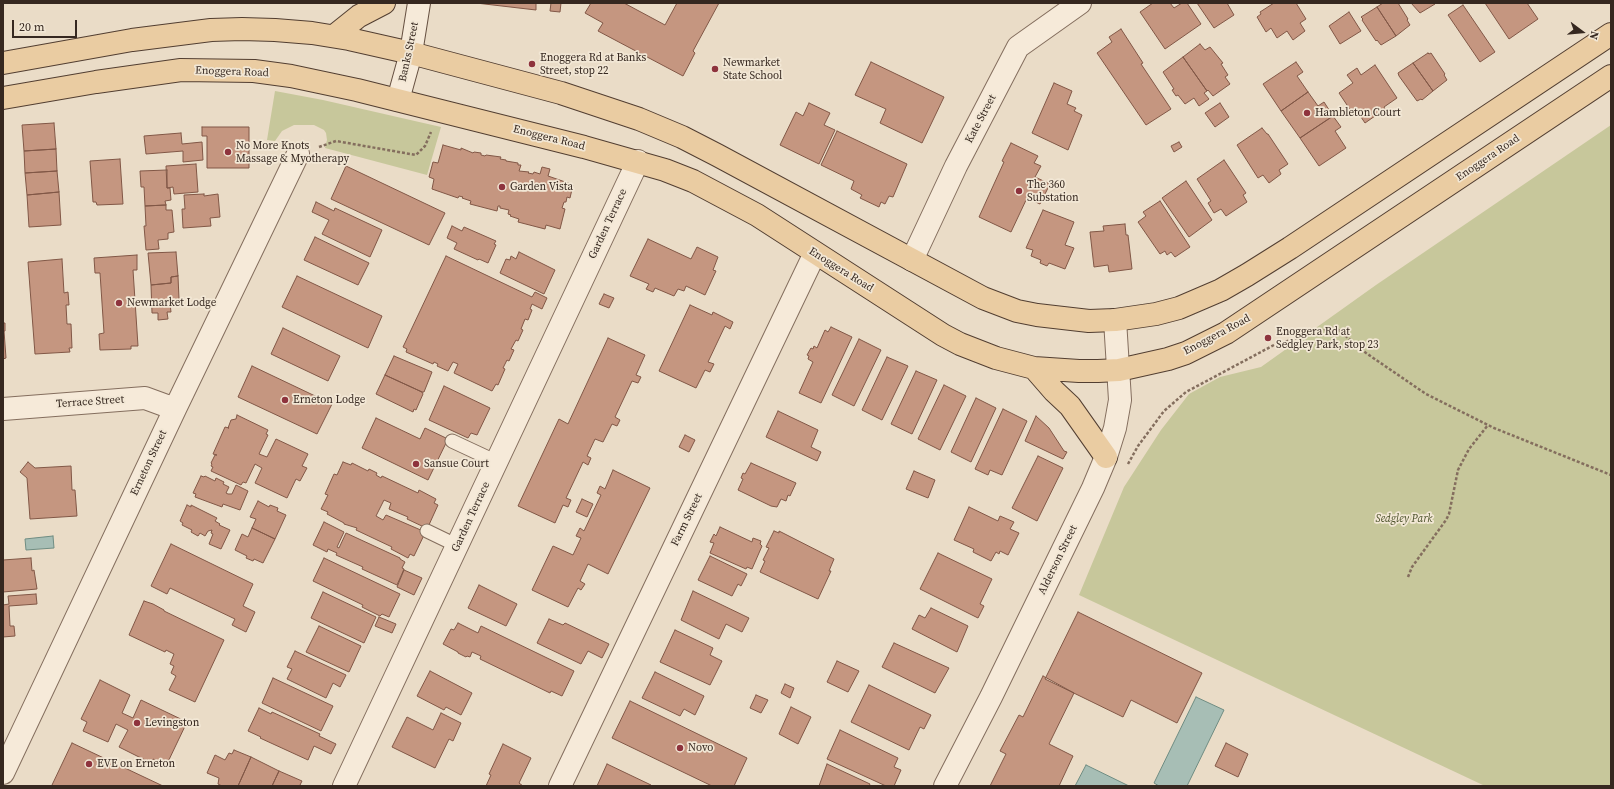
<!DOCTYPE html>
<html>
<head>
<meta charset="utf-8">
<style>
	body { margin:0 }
	#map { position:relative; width:1614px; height:789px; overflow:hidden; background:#eadcc7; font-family:"Source Serif 4",serif }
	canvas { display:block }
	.frame { position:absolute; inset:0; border:4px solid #362820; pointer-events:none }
	.north { position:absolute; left:1562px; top:12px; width:40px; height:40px; -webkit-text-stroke:3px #f2e7d5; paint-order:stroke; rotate:106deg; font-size:11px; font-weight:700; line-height:16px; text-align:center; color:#362820 }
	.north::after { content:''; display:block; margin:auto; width:14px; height:18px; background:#362820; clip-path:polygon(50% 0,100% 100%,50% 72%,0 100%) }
	.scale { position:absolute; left:12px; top:20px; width:65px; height:18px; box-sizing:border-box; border:2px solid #362820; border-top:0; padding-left:5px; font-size:12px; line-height:14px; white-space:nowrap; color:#362820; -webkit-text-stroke:3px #f2e7d5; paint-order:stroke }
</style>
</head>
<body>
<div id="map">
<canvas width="1614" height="789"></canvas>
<div class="frame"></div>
<div class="north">N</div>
<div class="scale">20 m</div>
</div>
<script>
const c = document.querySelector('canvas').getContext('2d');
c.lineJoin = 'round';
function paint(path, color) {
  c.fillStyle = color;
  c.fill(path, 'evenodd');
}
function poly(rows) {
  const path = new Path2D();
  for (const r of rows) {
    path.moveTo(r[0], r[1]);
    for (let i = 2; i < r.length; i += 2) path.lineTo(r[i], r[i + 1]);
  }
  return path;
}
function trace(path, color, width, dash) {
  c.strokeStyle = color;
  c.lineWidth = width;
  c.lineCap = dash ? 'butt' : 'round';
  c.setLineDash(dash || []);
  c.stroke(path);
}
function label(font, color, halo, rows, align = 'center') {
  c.font = font + ' "Source Serif 4",serif';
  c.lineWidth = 3.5;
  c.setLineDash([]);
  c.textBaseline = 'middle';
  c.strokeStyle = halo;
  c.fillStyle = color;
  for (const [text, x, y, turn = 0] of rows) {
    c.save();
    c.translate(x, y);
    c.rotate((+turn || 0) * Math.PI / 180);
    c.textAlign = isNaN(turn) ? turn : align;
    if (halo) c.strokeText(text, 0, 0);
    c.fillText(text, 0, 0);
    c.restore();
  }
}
const green = poly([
	[275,91,323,100,441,127,427,175,325,148,327,140,326,133,324,130,314,125,294,125,282,131,275,141,267,140],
	[1611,125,1611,786,1485,786,1079,595,1124,487,1161,430,1189,394,1220,377,1261,367,1376,285]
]);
const water = poly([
	[53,536,54,548,26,550,25,539,53,536],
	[1196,697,1224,710,1187,786,1159,786,1154,783,1196,697],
	[1086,765,1129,786,1075,786,1086,765]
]);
const building = poly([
	[476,3,536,3,536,10,476,3],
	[551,3,561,3,560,12,550,11,551,3],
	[591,3,624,3,665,25,677,3,719,3,693,51,695,53,683,76,598,31,603,23,585,13,591,3],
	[1153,3,1170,3,1174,8,1182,3,1187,3,1201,24,1165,49,1140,12,1153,3],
	[1197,3,1227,3,1234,15,1214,28,1197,3],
	[1274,3,1296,3,1306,19,1300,23,1305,31,1293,40,1287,31,1277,38,1271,28,1266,32,1257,17,1261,14,1260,12,1274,3],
	[1383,3,1398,3,1408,19,1407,20,1410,25,1396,36,1377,7,1383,3],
	[1411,3,1434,3,1435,4,1420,13,1411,3],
	[1485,3,1527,3,1538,19,1509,39,1485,3],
	[1463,5,1495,52,1480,62,1448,15,1463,5],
	[1377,7,1396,36,1381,45,1377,40,1376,41,1362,20,1363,19,1361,17,1377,7],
	[1349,12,1361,31,1340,44,1329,26,1349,12],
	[1121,29,1143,63,1141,64,1171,109,1146,125,1097,53,1112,42,1109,37,1121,29],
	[1200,44,1205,50,1210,47,1223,63,1221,64,1228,75,1225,77,1230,84,1213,96,1208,90,1207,91,1183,57,1200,44],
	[1428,53,1429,54,1431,53,1445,74,1444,75,1447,80,1433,91,1413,63,1428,53],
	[1183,57,1207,91,1204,93,1209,99,1199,106,1194,98,1185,104,1178,95,1176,96,1172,90,1174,89,1163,72,1183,57],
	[871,62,944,97,922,143,880,123,886,109,855,95,871,62],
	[1296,62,1303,72,1297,76,1308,92,1281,111,1263,84,1296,62],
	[1413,63,1433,91,1422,100,1421,99,1417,101,1399,76,1398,73,1413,63],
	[1375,65,1397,98,1384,107,1385,109,1365,123,1355,108,1351,111,1339,93,1353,83,1347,75,1357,68,1361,75,1375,65],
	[1054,83,1072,91,1067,104,1076,108,1074,111,1082,115,1068,150,1032,133,1054,83],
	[1308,92,1318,106,1324,102,1333,116,1300,138,1281,111,1308,92],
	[809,103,830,113,824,125,835,130,819,164,780,145,796,112,803,116,809,103],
	[1220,103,1229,117,1215,127,1205,113,1220,103],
	[1333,116,1341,127,1335,131,1346,148,1319,166,1300,138,1333,116],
	[54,123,56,149,24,151,22,125,54,123],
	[202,127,249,127,249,168,207,168,207,136,202,136,202,127],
	[1262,128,1267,134,1268,134,1288,164,1279,170,1281,174,1269,183,1263,175,1258,178,1237,145,1262,128],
	[837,131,907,164,893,197,889,196,885,204,881,202,879,207,860,198,862,195,851,189,854,181,821,165,837,131],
	[181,133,182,144,202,142,203,160,183,162,183,151,146,154,144,136,181,133],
	[1179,142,1182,147,1174,152,1171,146,1179,142],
	[1011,143,1038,156,1034,163,1041,166,1035,177,1050,184,1040,204,1027,198,1011,232,979,217,1004,162,1002,161,1011,143],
	[443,145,461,150,461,148,473,153,474,152,481,153,481,155,485,156,486,155,501,157,500,159,506,160,506,161,518,163,518,165,521,165,519,171,529,172,528,173,533,174,534,172,540,174,542,167,550,169,548,176,571,184,573,185,570,198,567,197,566,202,564,202,562,208,565,209,560,229,546,225,545,229,518,222,519,219,510,216,511,215,508,214,509,210,500,208,500,206,498,206,497,211,470,204,471,201,462,198,463,197,459,196,458,198,432,189,434,179,429,177,433,162,438,163,443,145],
	[56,149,57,171,25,173,24,151,56,149],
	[120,159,123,204,97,205,96,202,93,202,90,161,120,159],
	[1224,160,1246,193,1243,195,1247,202,1226,216,1221,209,1214,213,1208,203,1211,201,1197,179,1224,160],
	[196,164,198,192,174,194,173,187,167,188,166,166,196,164],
	[346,166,445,213,429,245,331,199,346,166],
	[167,170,167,188,170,188,171,200,165,201,166,205,145,206,144,187,141,187,140,171,167,170],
	[57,171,59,192,27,195,25,173,57,171],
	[1186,181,1212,220,1189,237,1162,198,1186,181],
	[59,192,61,225,29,227,27,195,59,192],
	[204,194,204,196,218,194,220,217,210,218,211,226,183,228,182,209,185,209,184,195,204,194],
	[1160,201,1190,247,1175,257,1171,252,1167,255,1165,251,1160,254,1138,222,1146,216,1143,212,1160,201],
	[316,202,334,211,335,208,382,230,370,257,322,234,329,220,312,212,316,202],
	[166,205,166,210,172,210,174,232,168,233,168,239,158,240,159,249,146,250,144,226,146,226,145,206,166,205],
	[1043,210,1074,222,1065,245,1074,248,1065,269,1049,263,1047,266,1040,263,1041,260,1031,256,1033,250,1026,248,1043,210],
	[1125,224,1126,235,1128,235,1132,269,1109,272,1108,265,1094,267,1090,232,1104,231,1103,226,1125,224],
	[452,226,462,231,464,227,496,241,494,244,496,245,488,263,479,259,478,260,454,249,457,243,447,238,452,226],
	[315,237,369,263,358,285,304,260,315,237],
	[648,239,691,259,697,247,718,257,713,270,716,271,705,295,686,286,684,291,678,289,674,296,655,288,653,292,646,289,649,284,630,276,648,239],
	[176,252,178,276,171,277,171,283,151,285,148,253,176,252],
	[519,252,555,270,544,294,500,273,506,259,510,260,511,256,516,259,519,252],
	[137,255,137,270,133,270,138,346,131,346,131,349,100,350,99,334,104,333,100,273,95,273,94,258,137,255],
	[446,256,532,297,535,292,547,298,542,309,532,304,530,309,532,310,528,320,525,319,521,329,523,330,518,341,516,340,511,349,514,350,509,361,507,360,503,368,505,369,498,385,496,384,492,391,454,373,458,364,453,362,448,371,437,366,438,364,434,362,433,364,406,352,407,349,403,347,446,256],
	[62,259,64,293,68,292,69,305,66,305,67,324,71,324,72,348,69,348,70,352,35,354,28,262,62,259],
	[178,276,179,299,175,300,175,304,170,304,171,312,167,312,168,319,158,320,158,313,152,313,151,285,171,283,171,277,178,276],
	[297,276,382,316,368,348,282,307,297,276],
	[604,294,614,298,609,308,599,304,604,294],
	[690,305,712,315,713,312,733,322,730,329,725,326,708,362,714,364,710,372,705,370,696,388,659,371,690,305],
	[3,323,5,323,5,331,4,331,6,358,3,359,3,323],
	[831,327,852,337,821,403,799,393,813,362,808,359,809,356,807,355,811,348,813,349,814,346,817,348,825,330,828,332,831,327],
	[283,328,340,356,328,381,271,354,283,328],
	[608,338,645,355,636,375,641,377,638,383,632,381,615,417,620,420,617,426,612,424,603,442,595,439,587,456,591,458,588,465,583,462,566,498,571,500,568,507,563,505,555,523,518,506,559,419,568,424,608,338],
	[859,339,881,350,854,406,832,395,859,339],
	[394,356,432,372,424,392,422,392,385,375,394,356],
	[887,357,908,366,882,420,862,410,887,357],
	[252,366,332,404,317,434,238,397,252,366],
	[916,371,937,380,912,434,891,424,916,371],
	[385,375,422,392,423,394,416,410,414,409,413,412,376,394,385,375],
	[944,385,966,396,940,450,918,439,944,385],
	[444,386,490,408,477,435,471,433,468,438,429,420,444,386],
	[976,398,996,408,971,462,951,452,976,398],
	[1003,409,1027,421,1002,475,990,470,988,475,975,469,1003,409],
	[778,411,818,430,811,447,821,452,817,461,766,437,778,411],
	[237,415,268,430,266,434,268,435,259,454,267,457,276,439,308,454,302,466,307,468,300,481,296,479,287,498,255,483,262,468,255,464,246,483,243,482,241,485,211,471,213,467,211,466,212,464,211,463,215,455,217,455,213,454,225,427,229,428,228,428,231,420,236,419,237,415],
	[1036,416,1049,428,1064,451,1067,452,1063,459,1025,441,1036,416],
	[376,418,420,439,425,428,448,439,428,480,362,448,376,418],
	[685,435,695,440,689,452,679,447,685,435],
	[1038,456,1063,468,1037,521,1012,508,1038,456],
	[28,462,35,468,71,466,72,490,75,490,77,516,30,519,27,478,20,472,28,462],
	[343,462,351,465,352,463,368,471,369,469,377,473,376,475,381,478,382,476,418,493,419,490,436,499,434,503,438,505,428,527,424,527,407,519,408,517,389,509,391,503,384,500,376,516,383,520,386,515,423,531,425,533,414,556,410,554,408,558,391,549,392,547,356,530,357,528,344,524,344,523,327,514,328,512,321,509,328,495,325,494,334,474,337,475,343,462],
	[751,463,796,483,790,496,788,495,786,501,781,499,777,507,771,506,738,490,743,479,741,478,743,473,745,474,751,463],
	[613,470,650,488,608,574,588,564,580,581,585,584,581,590,578,588,568,607,532,590,553,546,573,555,581,538,576,536,580,528,584,531,601,495,597,493,600,486,605,489,613,470],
	[914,471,935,480,928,498,906,489,914,471],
	[201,476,204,477,205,476,215,481,216,478,224,482,223,484,229,487,226,493,228,494,232,494,236,485,248,491,240,510,223,504,222,507,195,497,196,494,193,493,201,476],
	[582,499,593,504,587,517,576,512,582,499],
	[258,501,269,507,270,505,278,508,277,511,286,515,275,539,252,528,256,519,250,517,258,501],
	[187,505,191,507,191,505,217,518,215,521,220,524,219,525,230,530,221,549,209,544,213,534,211,533,212,530,208,531,205,536,200,533,198,536,191,532,192,530,182,525,183,523,180,521,187,505],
	[969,507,998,521,1000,516,1014,522,1010,529,1019,533,1008,555,1000,551,999,554,996,552,991,561,973,552,974,549,954,540,969,507],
	[324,522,344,532,337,547,339,548,346,533,400,558,400,559,405,562,402,568,404,569,397,585,362,569,363,567,336,555,337,553,328,549,327,552,313,545,324,522],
	[720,527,752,542,753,538,761,541,760,544,762,546,752,569,747,567,746,569,710,553,714,543,710,542,714,534,716,536,720,527],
	[252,528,275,539,263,563,254,559,253,561,246,558,247,556,235,550,242,534,248,537,252,528],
	[774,531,779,533,779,531,834,559,829,571,831,571,818,599,760,572,765,561,763,560,769,548,766,547,774,531],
	[171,544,253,584,243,606,255,612,246,632,232,625,235,619,170,588,167,594,151,586,171,544],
	[938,553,992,579,980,604,984,606,978,618,920,589,938,553],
	[710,556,747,574,741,586,738,584,732,596,698,580,710,556],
	[31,558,32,571,34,570,37,589,3,592,3,560,31,558],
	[324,558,400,594,389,617,382,614,380,616,362,607,363,605,313,581,324,558],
	[404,570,422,578,414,595,397,587,404,570],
	[479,585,517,604,506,626,468,608,479,585],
	[693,591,749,618,742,632,726,624,719,639,681,620,693,591],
	[323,592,376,617,364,643,311,618,323,592],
	[36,594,37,604,9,606,10,626,14,626,15,636,3,637,3,605,9,604,8,596,36,594],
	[144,601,153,604,164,610,164,611,224,640,195,702,169,690,176,676,171,673,174,666,170,664,174,654,166,650,165,652,129,635,144,601],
	[931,608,968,626,957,652,912,629,919,615,925,618,931,608],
	[1078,612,1202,673,1177,723,1131,700,1123,717,1045,679,1078,612],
	[379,617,396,624,392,633,375,626,379,617],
	[549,619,563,625,565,623,609,644,602,658,588,651,581,664,537,643,549,619],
	[458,623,478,633,481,626,574,671,562,696,551,691,550,693,480,659,481,656,472,652,470,657,467,656,466,657,458,653,458,652,443,644,451,629,454,630,458,623],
	[319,626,361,646,349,672,306,652,319,626],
	[675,630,713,648,710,655,722,661,710,685,660,662,675,630],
	[894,643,949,668,935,693,882,667,894,643],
	[295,651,346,675,340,687,333,683,326,698,287,679,292,669,287,667,295,651],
	[837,661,859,671,848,692,827,682,837,661],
	[430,671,472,693,461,715,446,707,444,710,417,696,430,671],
	[655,672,704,696,695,715,684,709,680,716,642,698,655,672],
	[1043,676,1074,693,1049,744,1073,756,1059,786,990,786,1006,754,1000,751,1019,715,1023,717,1043,676],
	[273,678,333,706,321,731,262,703,273,678],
	[100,680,130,695,122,713,133,718,141,700,187,722,166,766,153,759,151,763,119,747,128,730,116,724,108,742,83,731,87,722,81,719,100,680],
	[785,684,794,688,790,698,781,693,785,684],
	[869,685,931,715,924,729,920,727,909,750,851,722,869,685],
	[756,695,768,700,761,713,750,708,756,695],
	[630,701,747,758,734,786,712,786,612,738,630,701],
	[791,707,811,717,798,744,779,734,791,707],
	[259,708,271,714,272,712,320,734,319,736,336,744,331,754,314,746,308,760,260,738,261,737,248,731,259,708],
	[441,713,461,723,453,741,449,739,435,768,392,747,407,717,433,730,441,713],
	[840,730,898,758,894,767,901,770,894,786,886,786,827,759,840,730],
	[72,743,163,786,54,786,52,785,72,743],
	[1226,743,1248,754,1238,777,1215,766,1226,743],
	[503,744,531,758,519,783,523,786,486,786,491,775,489,774,503,744],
	[234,750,251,757,238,786,222,786,218,784,219,778,207,773,215,755,225,760,229,753,232,754,234,750],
	[251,757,279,771,272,786,238,786,251,757],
	[607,764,651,785,650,786,597,786,607,764],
	[827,764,870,784,869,786,819,786,827,764],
	[279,771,302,781,300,785,302,786,272,786,279,771]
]);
const path = poly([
	[319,147,336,141,416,155,425,146,431,132],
	[1128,464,1138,446,1164,411,1186,392,1274,345,1335,327,1366,353,1426,394,1494,428,1611,475],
	[1408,577,1412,567,1446,520,1449,514,1458,470,1469,449,1488,425]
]);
const service = poly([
	[452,441,497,462],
	[427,531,458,546]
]);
const minor = poly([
	[912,260,956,166,1018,47,1080,3],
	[3,409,145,398,175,409],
	[3,773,175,409,298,154],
	[344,786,638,161],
	[560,786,815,253]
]);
const tertiary = poly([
	[945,786,991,697,1093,488,1106,457,1115,428,1120,400,1115,320]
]);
const secondary = poly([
	[398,100,411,53,419,3]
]);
const primary = poly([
	[334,36,359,16,384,3],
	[3,63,132,40,211,30,242,29,275,30,312,33,349,39,411,53,561,93,639,119,682,137,717,155,983,298,1017,311,1037,315,1089,321,1115,320,1156,314,1179,308,1221,290,1247,275,1290,248,1611,34],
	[3,98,96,82,181,70,254,71,291,76,357,90,584,147,665,170,693,181,757,215,943,335,960,344,996,358,1034,368,1079,371,1098,371,1119,370,1168,359,1186,353,1226,333,1611,76],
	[1034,368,1054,391,1070,406,1106,457]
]);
const markers = [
	[532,64,4,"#8e333d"],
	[715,69,4,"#8e333d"],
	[1307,113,4,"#8e333d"],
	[228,152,4,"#8e333d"],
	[502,187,4,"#8e333d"],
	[1019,191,4,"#8e333d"],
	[119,303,4,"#8e333d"],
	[1268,338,4,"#8e333d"],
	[285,400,4,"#8e333d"],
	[416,464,4,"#8e333d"],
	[137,723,4,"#8e333d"],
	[680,748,4,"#8e333d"],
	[89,764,4,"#8e333d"]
];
const streetNames = [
	["Banks Street",409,52,-78],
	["Enoggera Road",232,72,2],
	["Kate Street",981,119,-62],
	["Enoggera Road",549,138,14],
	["Enoggera Road",1488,158,-34],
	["Garden Terrace",608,224,-65],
	["Enoggera Road",841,270,32],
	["Enoggera Road",1217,335,-28],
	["Terrace Street",90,402,-4],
	["Erneton Street",149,463,-65],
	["Garden Terrace",471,517,-65],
	["Farm Street",687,520,-64],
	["Alderson Street",1058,560,-64]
];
const poiNames = [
	["Enoggera Rd at Banks",540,58],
	["Street, stop 22",540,71],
	["Newmarket",723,63],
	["State School",723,76],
	["Hambleton Court",1315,113],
	["No More Knots",236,146],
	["Massage & Myotherapy",236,159],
	["The 360",1027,185],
	["Substation",1027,198],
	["Garden Vista",510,187],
	["Newmarket Lodge",127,303],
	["Enoggera Rd at",1276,332],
	["Sedgley Park, stop 23",1276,345],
	["Erneton Lodge",293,400],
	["Sansue Court",424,464],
	["Levingston",145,723],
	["Novo",688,748],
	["EVE on Erneton",97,764]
];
const parkNames = [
	["Sedgley Park",1404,519]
];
paint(green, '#c7c79b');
paint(water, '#a7beb5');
trace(water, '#6f8c82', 1);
paint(building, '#c59680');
trace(building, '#815746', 1);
trace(service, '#846e5e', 15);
trace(minor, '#846e5e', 24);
trace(tertiary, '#846e5e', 24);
trace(secondary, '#665041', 24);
trace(primary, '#523e31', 24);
trace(path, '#846e5e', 2.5, [3, 2]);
trace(service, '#f6ead9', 13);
trace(minor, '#f6ead9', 22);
trace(tertiary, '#f6ead9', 22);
trace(secondary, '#f6ead9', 22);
trace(primary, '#eacca2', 22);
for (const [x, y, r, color] of markers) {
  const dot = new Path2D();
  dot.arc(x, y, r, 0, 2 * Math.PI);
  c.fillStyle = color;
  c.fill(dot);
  trace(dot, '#f2e7d5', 1.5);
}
label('11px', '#362820', '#f2e7d5', streetNames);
label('11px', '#362820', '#f2e7d5', poiNames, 'left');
label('italic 11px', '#4a5029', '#f2e7d5', parkNames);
</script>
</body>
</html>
